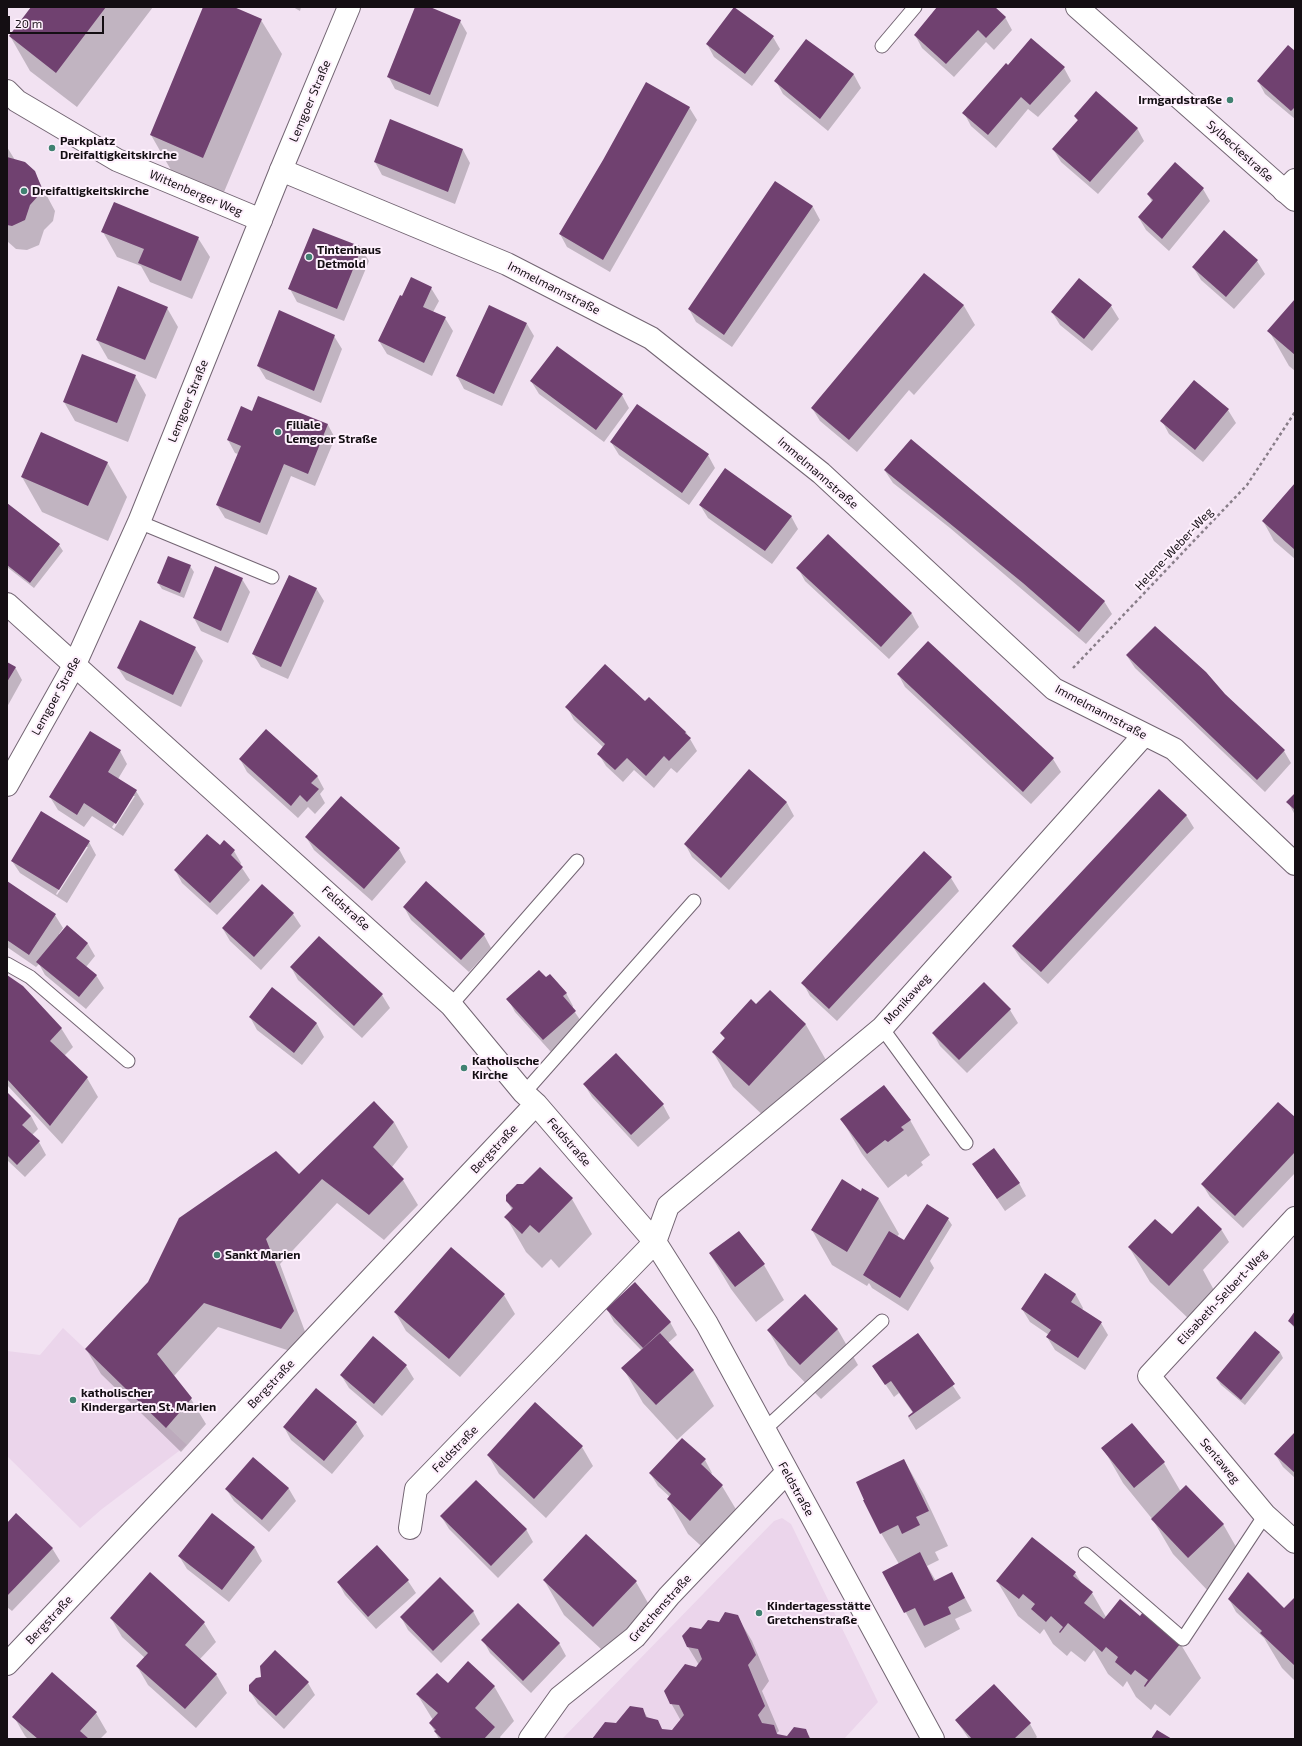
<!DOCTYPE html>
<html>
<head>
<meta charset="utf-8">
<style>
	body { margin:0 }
	#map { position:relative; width:1302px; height:1746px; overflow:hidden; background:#f2e2f2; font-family:"Exo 2",sans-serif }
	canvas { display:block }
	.frame { position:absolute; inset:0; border:8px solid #140e13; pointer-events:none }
	.scale { position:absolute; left:8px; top:16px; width:96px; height:18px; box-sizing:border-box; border:2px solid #140e13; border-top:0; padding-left:5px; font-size:12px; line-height:14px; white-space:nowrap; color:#140e13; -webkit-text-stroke:3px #fef0fd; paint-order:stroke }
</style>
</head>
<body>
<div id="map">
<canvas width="1302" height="1746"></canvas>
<div class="frame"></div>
<div class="scale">20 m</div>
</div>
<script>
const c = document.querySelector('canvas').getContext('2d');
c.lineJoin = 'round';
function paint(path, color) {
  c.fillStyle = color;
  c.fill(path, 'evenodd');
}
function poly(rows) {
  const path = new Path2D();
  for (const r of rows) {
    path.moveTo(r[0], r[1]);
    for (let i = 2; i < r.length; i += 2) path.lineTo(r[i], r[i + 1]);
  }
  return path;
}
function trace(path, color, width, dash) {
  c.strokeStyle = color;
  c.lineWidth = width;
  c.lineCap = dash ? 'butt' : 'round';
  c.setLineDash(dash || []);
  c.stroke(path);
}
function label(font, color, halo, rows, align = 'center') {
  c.font = font + ' "Exo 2",sans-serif';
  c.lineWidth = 4;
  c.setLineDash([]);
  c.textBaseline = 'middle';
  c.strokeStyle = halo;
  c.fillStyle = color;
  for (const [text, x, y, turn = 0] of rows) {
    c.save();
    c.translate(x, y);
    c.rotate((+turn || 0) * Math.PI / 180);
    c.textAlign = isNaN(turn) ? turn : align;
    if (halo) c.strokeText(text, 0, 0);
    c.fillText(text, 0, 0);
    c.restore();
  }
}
const built = poly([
	[63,1328,187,1445,102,1509,80,1528,7,1456,7,1351,40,1355],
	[782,1518,791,1524,878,1702,844,1739,562,1739,774,1521]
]);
const shadow = poly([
	[32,7,153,7,77,107,30,71,10,36],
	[205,7,231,7,261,20,282,54,224,192,171,170,151,135],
	[293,7,301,7,300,11],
	[416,7,428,7,460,21,467,33,438,107,395,89,388,76],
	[940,7,994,7,1005,17,1012,30,994,50,986,42,954,77,922,48,915,35],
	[773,37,780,49,752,86,714,57,707,44],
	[1031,40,1064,68,1071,81,1038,117,1028,109,996,148,971,126,964,113,1008,67],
	[806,41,854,75,861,88,828,131,783,94,776,81],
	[1295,52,1295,119,1265,94,1258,81],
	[689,107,697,120,610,272,567,247,560,234],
	[1075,117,1137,128,1144,141,1098,194,1061,162,1053,149,1078,121],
	[7,147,15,160,34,172,55,211,53,221,44,230,39,245,27,250,16,249,7,241],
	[463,150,470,163,455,204,382,175,375,162],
	[776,183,813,207,820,220,732,347,696,322,689,309],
	[1203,189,1210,201,1169,251,1146,230,1139,218,1152,202,1148,194],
	[103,232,198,238,210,257,192,299,150,282,141,266,117,257],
	[1224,232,1257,261,1265,274,1234,309,1201,280,1193,267],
	[361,248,369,261,344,321,297,302,290,289],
	[924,274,964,306,975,325,914,395,909,390,857,452,820,421,812,408],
	[1079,280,1111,306,1119,319,1092,351,1060,325,1052,312],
	[431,288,439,301,433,312,445,318,453,331,432,376,387,354,379,341],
	[1295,300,1295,371,1289,366,1269,331],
	[167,308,178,327,156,379,108,359,97,340],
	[527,324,534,336,502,406,464,389,457,376],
	[334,336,342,349,321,403,266,379,258,366],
	[135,376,146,395,128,442,75,421,64,402],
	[531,381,622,395,629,408,604,442,539,394],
	[259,397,328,425,335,438,315,486,291,476,267,535,225,518,217,505,238,454,235,453,228,440,252,412],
	[1228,410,1236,423,1203,462,1169,434,1162,421],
	[611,442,708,455,715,468,689,505,619,455],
	[107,462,127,497,108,541,42,512,22,477],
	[885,471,1104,601,1112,614,1086,644,950,528,893,483],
	[1295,485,1295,559,1274,541,1263,521],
	[7,504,59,545,63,551,34,588,7,567],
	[700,505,791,516,798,529,772,564,708,518],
	[828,536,912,614,919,627,889,659,805,581,798,568],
	[190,566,194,572,184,598,162,589,158,583],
	[242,579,250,592,228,643,201,631,194,618],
	[316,588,324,601,288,679,261,667,253,654],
	[928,642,1053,759,1061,772,1031,804,905,687,898,674],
	[195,648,203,661,181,707,126,680,118,668],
	[1127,656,1225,695,1284,751,1291,763,1265,792,1135,668],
	[7,663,15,667,22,680,7,707],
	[645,702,686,732,697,751,677,773,671,768,654,788,634,770,623,782,606,766,598,753,604,748,574,720,567,707],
	[120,751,127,764,118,779,136,791,144,804,123,836,92,816,84,827,58,810,50,797],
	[133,796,135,796,114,829,112,827],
	[240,759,317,776,324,789,320,794,325,803,315,814,308,807,298,818,247,772],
	[749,770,787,803,794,816,729,890,692,857,685,844],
	[1295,794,1295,815,1288,802],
	[1186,815,1194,828,1048,984,1021,959,1013,947],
	[306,837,399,849,406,862,372,901,314,850],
	[89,842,96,855,67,903,20,873,12,861],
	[85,847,88,847,57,895,56,894],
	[220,846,234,851,241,863,240,865,250,880,217,915,182,883,175,870],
	[924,852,951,878,959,891,837,1021,810,996,803,983],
	[7,882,55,915,63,928,59,934,60,935,67,926,88,944,95,956,86,967,96,975,104,988,86,1009,45,975,39,964,36,967,7,947],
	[404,907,484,935,491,948,469,972,411,920],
	[293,914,301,926,261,970,230,941,223,929],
	[319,937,382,995,390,1008,362,1038,298,980,291,967],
	[7,976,61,1028,73,1047,64,1056,87,1078,98,1097,62,1144,7,1085],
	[984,983,1010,1010,1018,1023,967,1073,940,1046,933,1033],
	[272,989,317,1024,324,1037,302,1065,257,1030,250,1017],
	[770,991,806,1025,826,1060,769,1121,733,1087,713,1052,725,1039,721,1033,756,1006],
	[566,993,573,1006,572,1008,583,1024,551,1052,515,1012,508,999],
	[616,1054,663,1105,670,1118,638,1147,592,1097,584,1084],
	[7,1094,31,1116,38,1129,32,1135,39,1142,46,1155,25,1177,7,1160],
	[1295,1119,1295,1173,1243,1228,1210,1197,1202,1184],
	[842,1120,910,1120,930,1155,921,1162,923,1165,908,1177,906,1174,888,1188,862,1154],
	[394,1122,408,1147,392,1167,403,1180,418,1205,384,1240,337,1203,280,1264,307,1337,296,1353,218,1327,174,1376,191,1399,206,1424,181,1452,101,1374,86,1349],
	[973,1164,1019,1183,1026,1196,1005,1211],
	[863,1189,879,1199,899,1234,897,1237,905,1242,948,1219,952,1225,930,1261,934,1268,908,1311,872,1288,869,1283,867,1286,832,1265,812,1230,861,1193],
	[572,1199,592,1234,559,1268,551,1259,542,1268,526,1252,506,1217,512,1210,507,1201],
	[1221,1229,1229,1242,1203,1270,1215,1292,1190,1320,1150,1282,1129,1247],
	[451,1248,504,1295,515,1314,460,1377,406,1331,395,1312],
	[710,1254,764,1265,784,1300,756,1322,731,1289],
	[1045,1275,1076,1295,1083,1308,1082,1310,1101,1323,1108,1335,1085,1370,1055,1350,1047,1337,1049,1335,1030,1322,1022,1309],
	[805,1295,838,1330,858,1365,821,1399,788,1365,768,1330],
	[607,1309,670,1322,677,1335,668,1343,694,1371,714,1406,677,1440,643,1403,623,1368,642,1351,614,1322],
	[1295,1313,1295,1329,1289,1321],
	[918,1334,961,1398,916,1430,908,1417,913,1413,899,1393,894,1397,873,1366],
	[1280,1352,1283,1358,1245,1405,1221,1385,1217,1379],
	[406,1366,414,1379,382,1416,349,1388,341,1375],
	[316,1389,356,1423,364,1436,332,1474,291,1440,284,1427],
	[536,1403,582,1447,593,1466,546,1518,499,1474,488,1455],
	[1295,1433,1295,1478,1283,1467,1275,1454],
	[1103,1448,1164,1463,1181,1492,1223,1524,1243,1559,1209,1592,1173,1554,1153,1520,1123,1483],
	[253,1458,289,1489,296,1501,269,1532,234,1501,226,1489],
	[705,1460,712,1473,710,1475,722,1486,743,1521,711,1555,688,1534,668,1499,670,1497,658,1486,650,1473],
	[904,1460,924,1495,948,1546,935,1552,939,1560,927,1566,936,1581,952,1573,972,1611,955,1619,960,1629,925,1648,884,1572,899,1564,881,1533],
	[212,1514,255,1548,262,1561,229,1602,187,1569,179,1556],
	[441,1516,526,1529,533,1542,498,1578,449,1529],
	[7,1524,52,1548,60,1561,12,1611,7,1607],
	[1075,1573,1082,1584,1092,1593,1106,1617,1140,1617,1180,1643,1201,1678,1170,1716,1155,1704,1151,1710,1136,1697,1127,1681,1123,1687,1108,1674,1094,1650,1085,1662,1071,1651,1067,1656,1053,1644,1044,1629,1040,1634,1018,1616,997,1581],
	[150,1574,204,1623,216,1642,200,1659,216,1674,227,1693,196,1728,148,1685,137,1666,145,1658,122,1637,111,1618],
	[544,1580,636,1582,656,1617,614,1661,564,1615],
	[408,1581,416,1593,376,1629,345,1595,338,1582],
	[1229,1599,1284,1609,1295,1599,1295,1681,1282,1668,1264,1638,1236,1612],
	[473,1611,480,1624,441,1663,408,1630,401,1617],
	[737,1616,752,1641,769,1681,762,1691,779,1731,777,1733,779,1736,787,1737,805,1730,811,1739,593,1739,642,1709,648,1718,663,1730,672,1731,681,1721,671,1703,699,1665,688,1647,701,1630],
	[483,1640,559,1643,566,1656,531,1693,490,1653],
	[262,1678,308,1683,315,1695,284,1729,258,1704,250,1691],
	[448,1685,494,1686,514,1721,500,1737,501,1739,439,1739,430,1723,433,1720,417,1694],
	[96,1713,107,1732,100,1739,28,1739,25,1736,14,1717],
	[956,1720,1030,1724,1037,1737,1035,1739,969,1739]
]);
const building = poly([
	[31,7,106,7,56,73,9,36],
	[203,7,234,7,262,19,203,158,150,135],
	[415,7,430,7,461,20,430,95,387,77],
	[734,7,774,36,745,74,706,44],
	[937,7,995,7,1006,17,986,38,978,30,946,64,914,35],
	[1031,38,1065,67,1030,105,1021,97,988,135,962,113,1006,63,1008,65],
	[806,39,854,74,820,119,774,81],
	[1288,45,1295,51,1295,107,1291,111,1257,81],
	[646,82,690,107,603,260,559,234,603,160],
	[1096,91,1138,128,1090,182,1052,149,1078,120,1074,116],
	[390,119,463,149,448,192,374,162],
	[7,157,25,162,35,171,41,186,39,195,30,205,25,220,12,226,7,225],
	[1175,162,1204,188,1162,239,1138,217,1153,200,1147,194],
	[775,181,813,206,724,335,688,309],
	[114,202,199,237,181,281,138,263,144,249,101,232],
	[313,228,362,247,337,309,288,289],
	[1224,230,1258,260,1226,297,1192,267],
	[924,273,964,305,849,440,811,408],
	[411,277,432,287,423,307,446,317,424,363,378,341,400,295,402,296],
	[1079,278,1112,305,1084,339,1051,312],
	[118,286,168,307,145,360,96,340],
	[1295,299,1295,355,1267,331],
	[489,305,527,323,494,394,456,376],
	[279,310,335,335,314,391,257,366],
	[557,346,623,394,596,430,530,381],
	[82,354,136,375,117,423,63,402],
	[1194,380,1229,409,1195,450,1160,421],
	[258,396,328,424,308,474,284,464,260,523,216,505,241,446,227,440,241,406,252,411],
	[637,404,709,454,682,493,610,442],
	[41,432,108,462,88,506,21,477],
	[911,439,1105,601,1079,632,1023,583,884,470],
	[725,468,792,516,765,551,699,505],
	[1295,483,1295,550,1262,521],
	[7,503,60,544,30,583,7,565],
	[828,534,912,613,881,647,796,568],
	[168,556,191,565,180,593,157,583],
	[215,566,243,578,221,631,193,618],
	[289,575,317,588,281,667,252,654],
	[140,620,196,647,173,695,117,668],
	[1155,626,1206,672,1225,694,1285,750,1257,780,1126,655],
	[928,641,1054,758,1023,792,897,674],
	[7,662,16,667,7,682],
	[605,664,645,701,649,697,686,732,685,733,691,738,669,761,664,756,646,776,627,758,615,770,597,754,605,744,565,707],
	[266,729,318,776,311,783,319,789,307,802,300,795,291,806,239,759],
	[90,731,121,750,108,772,137,790,116,824,84,803,77,815,49,797],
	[749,769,787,802,721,878,684,844],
	[1159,789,1187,815,1041,972,1012,946],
	[1295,793,1295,810,1286,802],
	[341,796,400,848,364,889,305,837],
	[41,811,90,841,59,890,11,861],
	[207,834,220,845,224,840,235,850,231,855,243,867,210,903,174,870],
	[924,851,952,877,829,1009,801,983],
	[7,881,56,914,29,955,7,940],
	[426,881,485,934,461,960,403,907],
	[262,884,294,913,254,957,222,928],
	[67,925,88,943,76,958,97,975,79,997,36,962],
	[319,936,383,994,354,1026,290,967],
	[539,970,546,977,550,974,567,993,563,996,576,1011,543,1040,506,999],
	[7,975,23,986,62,1028,50,1041,88,1077,50,1126,7,1079],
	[984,982,1011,1009,959,1060,932,1033],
	[272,987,317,1023,294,1053,249,1017],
	[770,990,806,1024,749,1086,712,1052,725,1038,720,1033,751,999,756,1004],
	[616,1053,664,1104,631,1135,583,1084],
	[884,1085,911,1120,901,1127,904,1130,888,1142,885,1140,867,1154,840,1119],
	[7,1092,31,1116,22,1125,40,1141,17,1165,7,1155],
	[374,1101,394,1122,373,1147,404,1179,369,1215,322,1179,266,1239,294,1311,281,1329,204,1303,157,1354,192,1398,166,1428,85,1349,148,1282,179,1218,276,1151,299,1174],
	[1278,1102,1295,1117,1295,1152,1235,1216,1201,1184],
	[994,1148,1020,1183,997,1199,972,1164],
	[540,1167,573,1198,539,1233,530,1225,522,1234,504,1217,513,1208,506,1201,506,1195,517,1184,523,1184],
	[842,1179,861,1191,862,1188,879,1198,847,1252,811,1230],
	[927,1204,949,1218,900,1298,863,1275,889,1231,904,1240],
	[1198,1206,1222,1229,1169,1286,1128,1247,1155,1219,1172,1234],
	[739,1231,765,1264,735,1287,709,1253],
	[451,1247,505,1294,449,1359,394,1312],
	[1045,1273,1076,1294,1071,1302,1102,1322,1078,1358,1046,1337,1051,1330,1021,1309],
	[635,1282,671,1322,643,1348,606,1309],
	[805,1294,838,1329,800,1365,767,1330],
	[1295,1311,1295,1327,1288,1321],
	[1255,1331,1280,1352,1241,1400,1216,1378],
	[660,1333,694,1370,656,1405,621,1368],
	[918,1333,955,1384,909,1417,908,1416,913,1412,891,1381,885,1385,872,1366],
	[373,1336,407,1365,374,1404,340,1375],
	[316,1388,357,1422,324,1461,283,1427],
	[535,1402,583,1446,534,1499,487,1455],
	[1132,1423,1165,1462,1134,1488,1101,1448],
	[1295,1432,1295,1473,1274,1454],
	[682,1438,706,1459,701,1464,723,1485,690,1521,667,1499,671,1494,649,1473],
	[253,1457,289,1488,262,1520,225,1489],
	[904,1459,929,1511,916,1517,920,1525,902,1534,898,1525,880,1534,863,1500,864,1500,856,1482],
	[476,1480,527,1529,491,1566,440,1516],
	[1186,1485,1224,1524,1188,1558,1151,1519],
	[16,1513,53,1548,7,1596,7,1523],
	[212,1513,255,1547,222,1590,178,1556],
	[586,1534,637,1581,593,1627,543,1580],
	[1032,1537,1076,1572,1073,1576,1093,1592,1084,1603,1104,1619,1120,1599,1140,1616,1143,1612,1181,1643,1145,1687,1144,1686,1148,1680,1135,1670,1131,1675,1115,1662,1118,1657,1106,1647,1102,1652,1068,1623,1060,1633,1059,1632,1063,1627,1051,1616,1046,1622,1031,1609,1035,1604,1023,1594,1019,1599,996,1581],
	[377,1545,409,1580,368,1617,337,1582],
	[920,1552,934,1581,952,1572,965,1598,948,1607,951,1614,924,1626,915,1608,904,1613,882,1572],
	[150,1572,205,1622,185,1645,217,1674,185,1709,136,1666,148,1653,110,1618],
	[1248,1572,1284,1608,1295,1597,1295,1666,1260,1633,1262,1631,1228,1599],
	[440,1577,474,1611,433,1651,400,1617],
	[518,1603,560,1643,523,1681,481,1640],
	[725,1612,738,1615,756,1655,748,1665,765,1706,758,1715,762,1723,774,1725,777,1734,787,1736,794,1727,806,1729,810,1739,592,1739,605,1722,616,1723,630,1706,643,1708,646,1717,658,1720,662,1729,672,1730,684,1715,679,1705,670,1704,664,1691,685,1664,696,1667,702,1659,698,1649,687,1647,682,1636,690,1627,701,1629,708,1620,719,1622],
	[275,1650,309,1682,276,1716,249,1691,249,1685,256,1678,261,1677,260,1666],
	[468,1661,495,1686,475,1708,495,1727,484,1739,442,1739,434,1731,436,1730,429,1723,438,1713,416,1694,437,1673,448,1683],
	[52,1672,97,1712,80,1731,89,1739,38,1739,12,1717],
	[994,1684,1031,1723,1014,1739,972,1739,955,1720],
	[1157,1730,1172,1739,1151,1739]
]);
const path = poly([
	[1073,668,1247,485,1295,412]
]);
const lane = poly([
	[882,46,915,7],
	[139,522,272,577],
	[7,964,30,977,128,1061],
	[451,1005,577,861],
	[882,1028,966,1143],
	[524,1093,694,901],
	[764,1430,882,1321],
	[1085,1554,1183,1639,1265,1515]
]);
const street = poly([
	[7,91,17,101,117,160,261,220],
	[281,170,507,264,651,338,821,473,1054,689,1174,749,1295,864],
	[1284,191,1295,180],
	[7,604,451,1005,524,1093,536,1104,655,1242,707,1324,933,1739],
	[1295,1218,1149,1376,1265,1515,1295,1542],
	[410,1528,416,1489,655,1242,668,1206,882,1028,1144,735],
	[7,1664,536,1104],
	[530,1739,560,1697,635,1637,669,1596,787,1472]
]);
const secondary = poly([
	[1077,7,1295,200],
	[7,785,75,664,139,522,281,170,349,7]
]);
const markers = [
	[1230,100,4,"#408171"],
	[52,148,4,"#408171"],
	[24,191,4,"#408171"],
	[309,257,4,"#408171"],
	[278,432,4,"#408171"],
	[464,1068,4,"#408171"],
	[217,1255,4,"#408171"],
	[73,1400,4,"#408171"],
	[759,1613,4,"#408171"]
];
const poiNames = [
	["Irmgardstraße",1222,100,"right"],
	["Parkplatz",60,141],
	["Dreifaltigkeitskirche",60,155],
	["Dreifaltigkeitskirche",32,191],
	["Tintenhaus",317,250],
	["Detmold",317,264],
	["Filiale",286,425],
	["Lemgoer Straße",286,439],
	["Katholische",472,1061],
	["Kirche",472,1075],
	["Sankt Marien",225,1255],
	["katholischer",81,1393],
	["Kindergarten St. Marien",81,1407],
	["Kindertagesstätte",767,1606],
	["Gretchenstraße",767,1620]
];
const streetNames = [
	["Lemgoer Straße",310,101,-67],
	["Sylbeckestraße",1240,151,42],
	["Wittenberger Weg",196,193,23],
	["Immelmannstraße",554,288,27],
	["Lemgoer Straße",188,401,-68],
	["Immelmannstraße",818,473,41],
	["Helene-Weber-Weg",1174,549,-47],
	["Lemgoer Straße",56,696,-61],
	["Immelmannstraße",1101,712,28],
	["Feldstraße",346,908,42],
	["Monikaweg",907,999,-48],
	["Feldstraße",569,1142,49],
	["Bergstraße",494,1149,-47],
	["Elisabeth-Selbert-Weg",1222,1297,-47],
	["Bergstraße",271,1384,-47],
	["Feldstraße",455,1449,-46],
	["Sentaweg",1220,1461,50],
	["Feldstraße",796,1489,61],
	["Gretchenstraße",660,1608,-48],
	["Bergstraße",49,1620,-47]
];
paint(built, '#ebd5eb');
paint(shadow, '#0003');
paint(building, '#704170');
trace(lane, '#736573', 15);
trace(street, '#736573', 24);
trace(secondary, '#736573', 24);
trace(path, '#887d88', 2.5, [3, 3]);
trace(lane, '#fff', 13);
trace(street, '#fff', 22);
trace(secondary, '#fff', 22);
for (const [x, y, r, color] of markers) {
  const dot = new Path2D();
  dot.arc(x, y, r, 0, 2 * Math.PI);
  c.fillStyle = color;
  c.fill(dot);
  trace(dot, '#fef0fd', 1.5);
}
label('bold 12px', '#140e13', '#fef0fd', poiNames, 'left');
label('12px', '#140e13', '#fef0fd', streetNames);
</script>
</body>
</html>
